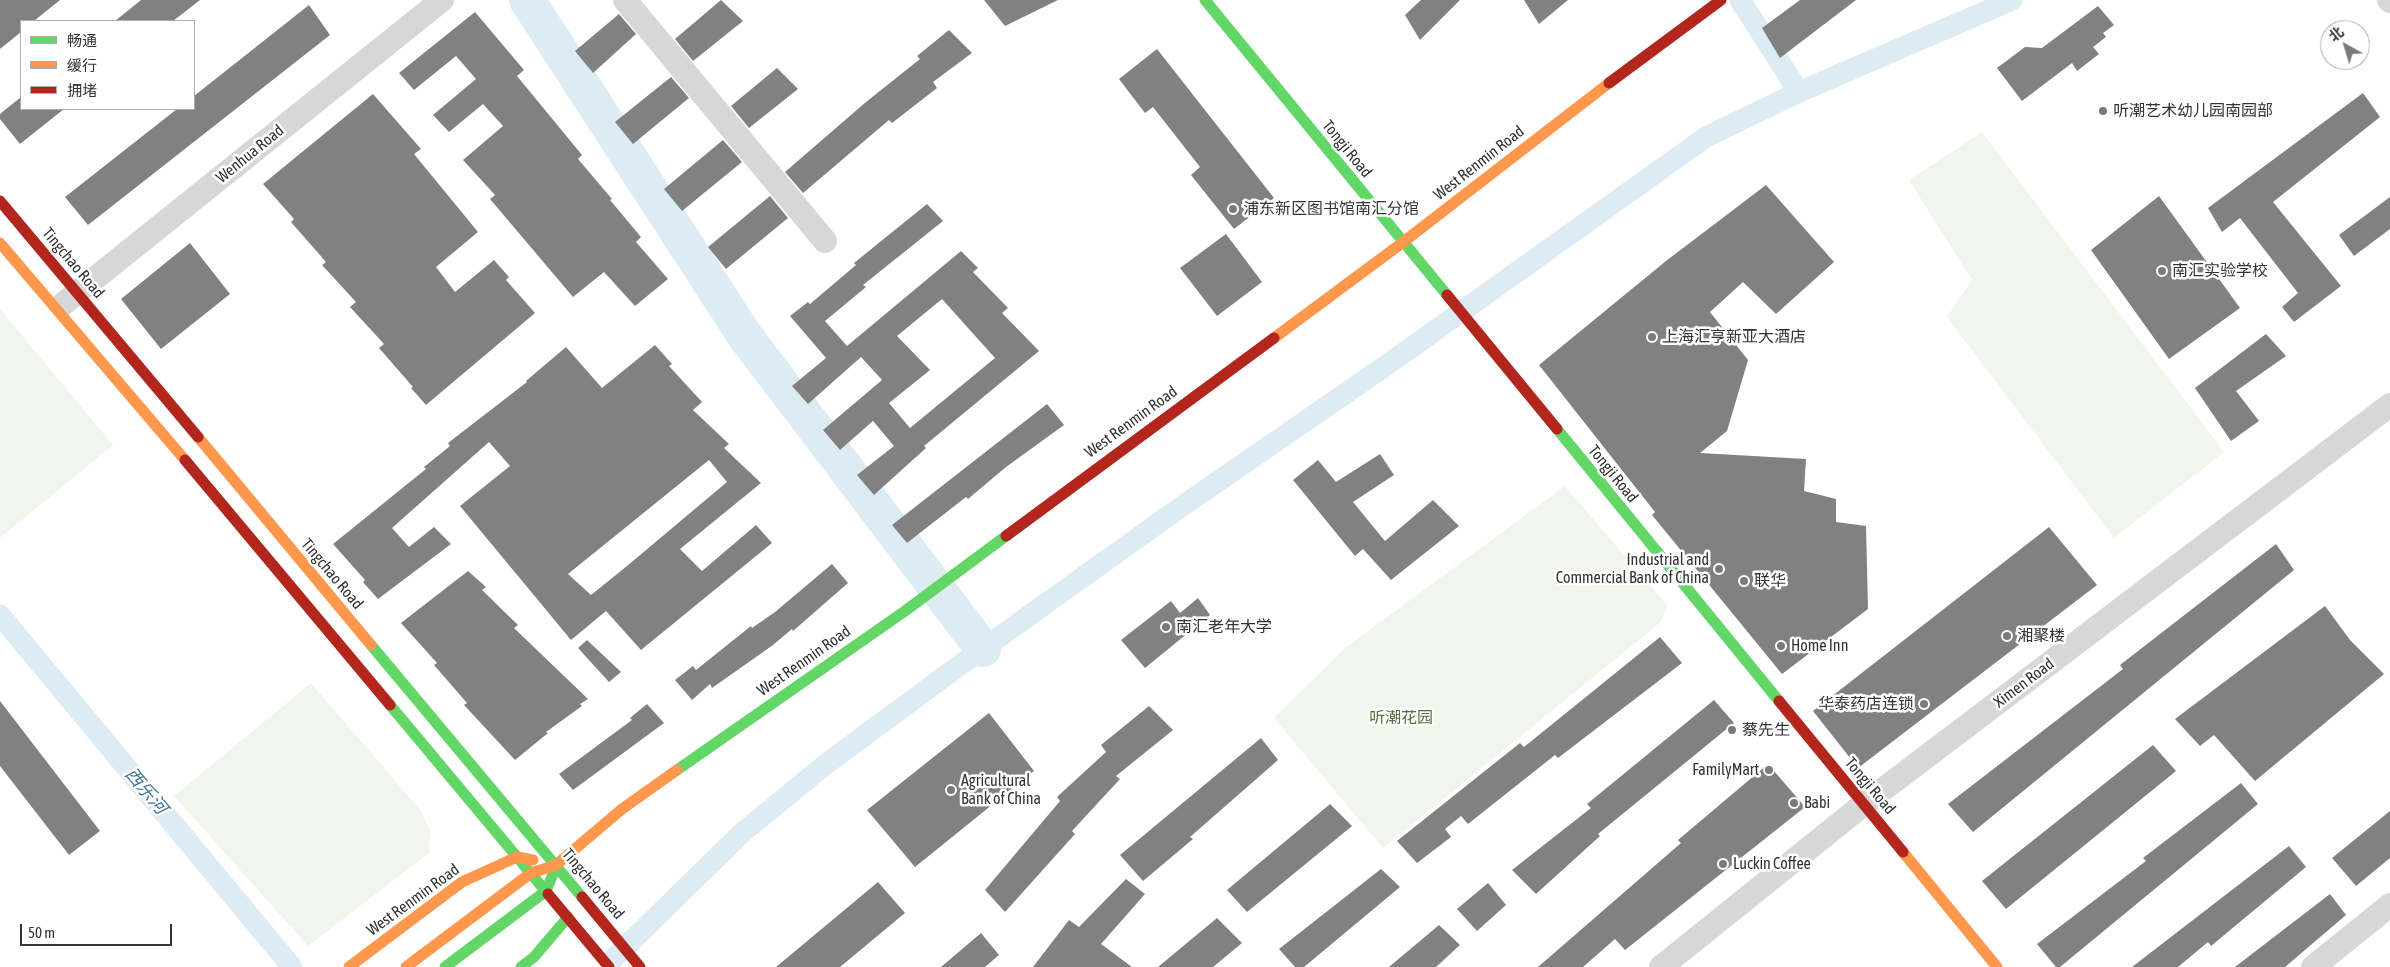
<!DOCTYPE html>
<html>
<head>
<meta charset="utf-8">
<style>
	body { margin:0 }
	#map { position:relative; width:2390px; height:967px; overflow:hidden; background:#fff; font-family:"Asap Condensed","Noto Sans SC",sans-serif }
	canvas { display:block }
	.legend { position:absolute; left:20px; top:20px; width:175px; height:90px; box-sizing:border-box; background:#fff; border:1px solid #adadad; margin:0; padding:6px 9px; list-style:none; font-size:15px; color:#333 }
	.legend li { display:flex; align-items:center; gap:10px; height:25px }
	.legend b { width:25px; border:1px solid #adadad }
	.north { position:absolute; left:2320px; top:20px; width:50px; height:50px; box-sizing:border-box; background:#fff; border:1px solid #adadad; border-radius:50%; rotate:321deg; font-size:14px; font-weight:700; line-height:20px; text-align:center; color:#333 }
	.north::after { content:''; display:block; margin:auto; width:18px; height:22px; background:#7a7a7a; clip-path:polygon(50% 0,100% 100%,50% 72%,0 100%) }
	.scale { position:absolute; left:20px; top:924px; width:152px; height:22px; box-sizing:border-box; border:2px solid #333; border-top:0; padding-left:6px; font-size:15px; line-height:18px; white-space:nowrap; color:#333; -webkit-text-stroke:4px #fff; paint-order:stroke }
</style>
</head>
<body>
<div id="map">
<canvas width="2390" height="967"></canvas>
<ul class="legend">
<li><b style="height:6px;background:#63d668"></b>畅通</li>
<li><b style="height:6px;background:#ff974d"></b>缓行</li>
<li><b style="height:6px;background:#b3261e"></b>拥堵</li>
</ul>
<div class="north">北</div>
<div class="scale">50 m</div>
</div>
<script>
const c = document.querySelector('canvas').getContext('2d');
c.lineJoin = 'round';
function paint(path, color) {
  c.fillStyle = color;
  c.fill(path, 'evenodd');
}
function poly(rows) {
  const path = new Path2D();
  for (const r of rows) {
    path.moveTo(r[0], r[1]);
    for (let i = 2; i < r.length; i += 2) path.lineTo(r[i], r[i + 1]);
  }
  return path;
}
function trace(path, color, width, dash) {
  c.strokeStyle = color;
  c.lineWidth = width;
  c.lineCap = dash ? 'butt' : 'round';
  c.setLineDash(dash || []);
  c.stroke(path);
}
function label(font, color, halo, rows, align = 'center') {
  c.font = font + ' "Asap Condensed","Noto Sans SC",sans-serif';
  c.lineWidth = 5;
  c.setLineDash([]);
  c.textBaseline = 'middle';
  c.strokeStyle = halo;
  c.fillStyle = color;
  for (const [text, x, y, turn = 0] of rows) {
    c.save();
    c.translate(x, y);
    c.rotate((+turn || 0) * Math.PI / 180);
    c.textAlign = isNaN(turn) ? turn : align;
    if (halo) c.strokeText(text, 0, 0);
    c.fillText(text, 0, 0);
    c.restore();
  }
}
const green = poly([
	[1982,132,2224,452,2114,538,1947,317,1972,280,1909,180],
	[0,309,113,445,0,538],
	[1565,486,1667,605,1661,622,1383,848,1274,718,1345,648],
	[311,683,421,811,430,831,429,853,308,946,174,796]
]);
const canal = poly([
	[1740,0,1799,92],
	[0,615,292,967],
	[613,959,742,833,826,764,960,665,1178,509,1391,362,1706,137,1799,92,2012,0]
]);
const river = poly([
	[527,0,745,336,983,649]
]);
const building = poly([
	[0,0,60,0,34,21,21,21,21,32,0,49],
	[141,0,200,0,173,21,115,21],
	[721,0,743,21,693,61,675,39],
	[984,0,1058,0,1005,26],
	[1421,0,1460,0,1420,40,1405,15],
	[1524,0,1568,0,1539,24],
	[1800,0,1856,0,1780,58,1762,28],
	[309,5,330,35,88,225,65,197,177,109,194,109,194,96],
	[2098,6,2114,25,2103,33,2106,37,2093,47,2099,54,2077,71,2072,63,2022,101,1997,68,2025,47,2042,48],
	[475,12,524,70,517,76,582,155,578,159,612,199,610,200,641,237,636,242,668,279,635,306,604,272,573,297,490,199,495,195,463,160,503,126,483,104,449,132,433,115,476,79,456,56,414,90,399,73],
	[619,14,636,34,593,73,575,51],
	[949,30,972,53,933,82,937,88,892,123,889,120,803,193,785,172,866,102,920,59,917,56],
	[1157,49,1274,198,1234,229,1191,175,1200,167,1153,107,1145,113,1119,79],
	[777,68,798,89,749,128,731,106],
	[671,77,689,98,633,144,615,122],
	[2363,93,2380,117,2273,202,2341,286,2294,322,2282,307,2298,293,2240,218,2222,232,2208,208],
	[373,94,421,149,414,154,478,232,436,267,455,292,494,260,509,277,506,280,535,313,426,405,411,388,413,387,379,348,384,344,350,307,356,302,322,265,326,262,291,222,294,219,263,184],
	[21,97,21,109,64,109,20,144,0,119,0,114],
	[723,140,742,162,682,211,664,189],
	[1766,185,1834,262,1776,314,1743,282,1710,312,1748,360,1727,431,1700,453,1806,459,1804,491,1836,499,1836,522,1866,526,1868,609,1782,674,1652,515,1655,512,1539,365,1666,261],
	[770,196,788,218,726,269,708,247],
	[2159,196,2240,308,2169,359,2091,250],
	[2390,197,2390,229,2354,256,2339,235],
	[927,204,943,221,863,285,866,287,825,321,847,346,961,251,978,268,973,272,1008,308,1002,313,1039,351,924,446,926,448,874,495,857,475,894,446,873,421,840,450,823,430,882,380,861,357,808,404,792,386,826,358,790,316,808,302,810,304,856,265,854,263],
	[942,299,995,358,910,428,889,403,930,370,897,336],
	[1226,234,1262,282,1217,316,1180,268],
	[190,243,230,294,161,349,121,299],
	[2266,334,2286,356,2236,391,2259,421,2231,441,2195,388],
	[655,345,672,364,669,366,702,402,693,410,729,444,724,448,761,483,680,549,702,571,756,525,772,543,641,650,606,611,571,640,460,506,510,466,489,442,392,528,409,547,434,527,451,544,378,599,363,582,365,580,333,544,426,469,424,467,450,446,448,443,527,382,526,381,566,347,602,388],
	[709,460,727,482,627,566,591,595,568,574],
	[1047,404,1064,425,1006,467,968,499,966,497,907,543,892,525],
	[1380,454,1394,475,1353,502,1385,541,1433,500,1459,526,1391,580,1363,549,1355,556,1293,480,1318,460,1336,482],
	[2049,527,2097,585,1858,768,1813,711],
	[2276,544,2294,570,1973,832,1948,804,2123,669,2120,665],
	[832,564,848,583,793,631,792,629,773,645,712,688,710,684,692,700,675,680,693,666,696,670,751,626,752,628,775,612],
	[468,571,486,587,482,590,518,625,514,628,588,699,580,704,582,706,546,732,548,733,515,760,464,705,467,703,434,665,437,663,401,623],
	[1198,598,1210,615,1145,668,1121,640,1171,601,1180,613],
	[2325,606,2350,640,2384,674,2255,781,2214,735,2200,746,2175,719],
	[1660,637,1682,663,1558,758,1555,755,1468,824,1461,816,1445,829,1451,837,1417,863,1397,841,1520,743,1524,747],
	[587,640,621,672,609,682,578,648],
	[1714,700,1734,723,1598,834,1600,836,1536,894,1512,870,1591,808,1587,804],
	[0,701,100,831,69,855,0,766],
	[647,704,664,723,573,790,559,774,632,720,630,718],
	[1149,706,1173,730,1116,776,1120,779,1072,831,1075,834,1005,912,985,890,1060,801,1057,797,1106,752,1101,745],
	[989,713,1034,771,915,867,867,810],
	[1261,738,1278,760,1190,837,1193,839,1143,881,1120,855],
	[2153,745,2176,771,2006,909,1982,881],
	[1768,764,1805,807,1625,950,1615,939,1583,967,1538,967,1681,843,1678,840],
	[2241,783,2258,804,2060,967,2056,967,2037,944,2146,861,2143,858],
	[1330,804,1352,826,1247,912,1227,890],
	[2390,811,2390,858,2356,886,2332,858],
	[2289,846,2306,867,2211,946,2208,942,2178,967,2132,967],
	[1381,869,1400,887,1304,967,1295,967,1279,949],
	[1126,879,1145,894,1101,944,1132,967,1033,967,1069,920,1079,927],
	[878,882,905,913,840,967,776,967],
	[1488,883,1506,905,1477,931,1457,909],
	[2330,894,2346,915,2285,967,2235,967],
	[1217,918,1242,943,1213,967,1158,967],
	[1439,925,1460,945,1436,967,1389,967],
	[981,933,999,955,985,967,941,967]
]);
const street = poly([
	[625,0,825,241],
	[2389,0,2390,1],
	[63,304,442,0],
	[1661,967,1864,804,2390,405],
	[2313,967,2390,905]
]);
const fast = poly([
	[1205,0,1447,295],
	[1557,429,1779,701],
	[371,645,582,897],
	[390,705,548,894],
	[677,770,905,611,1006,536],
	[445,967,546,891,553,874],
	[521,967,534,957,568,917]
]);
const slow = poly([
	[0,243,185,460],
	[1274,338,1402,243,1609,83],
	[198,437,371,645],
	[1903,852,1997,967],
	[349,967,462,882,517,857,533,860],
	[406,967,531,873,556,865,622,809,677,770]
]);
const jam = poly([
	[1609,83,1721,0],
	[0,201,198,437],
	[1447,295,1557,429],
	[185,460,390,705],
	[1006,536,1274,338],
	[1779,701,1903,852],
	[548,894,609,967],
	[582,897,640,967]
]);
const markers = [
	[2103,111,5,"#7a7a7a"],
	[1233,209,5,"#7a7a7a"],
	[2162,271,5,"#7a7a7a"],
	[1652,337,5,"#7a7a7a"],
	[1719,569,5,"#7a7a7a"],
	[1744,581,5,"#7a7a7a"],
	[1166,627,5,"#7a7a7a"],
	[2007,636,5,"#7a7a7a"],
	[1781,646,5,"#7a7a7a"],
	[1924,704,5,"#7a7a7a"],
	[1732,730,5,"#7a7a7a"],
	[1769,770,5,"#7a7a7a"],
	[951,790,5,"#7a7a7a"],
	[1794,803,5,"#7a7a7a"],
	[1723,864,5,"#7a7a7a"]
];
const poiNames = [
	["听潮艺术幼儿园南园部",2113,111],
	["浦东新区图书馆南汇分馆",1243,209],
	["南汇实验学校",2172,271],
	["上海汇亨新亚大酒店",1662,337],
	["Industrial and",1709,560,"right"],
	["Commercial Bank of China",1709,578,"right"],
	["联华",1754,581],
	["南汇老年大学",1176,627],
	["湘聚楼",2017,636],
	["Home Inn",1791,646],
	["华泰药店连锁",1914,704,"right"],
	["蔡先生",1742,730],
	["FamilyMart",1759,770,"right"],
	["Agricultural",961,781],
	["Bank of China",961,799],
	["Babi",1804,803],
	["Luckin Coffee",1733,864]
];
const streetNames = [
	["Tongji Road",1347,149,51],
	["Wenhua Road",250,154,-39],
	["West Renmin Road",1479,163,-38],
	["Tingchao Road",73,263,50],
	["West Renmin Road",1131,422,-36],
	["Tongji Road",1613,474,51],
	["Tingchao Road",332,574,50],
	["West Renmin Road",804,661,-35],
	["Ximen Road",2024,683,-37],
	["Tongji Road",1870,786,50],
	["Tingchao Road",593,884,50],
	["West Renmin Road",413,900,-36]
];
const parkNames = [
	["听潮花园",1401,718]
];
const waterNames = [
	["西乐河",146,791,50]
];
paint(green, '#f1f5ed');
trace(canal, '#ddebf3', 21);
trace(river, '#ddebf3', 36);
paint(building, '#818181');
trace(street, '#d7d7d7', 24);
trace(fast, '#63d668', 11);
trace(slow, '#ff974d', 11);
trace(jam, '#b3261e', 11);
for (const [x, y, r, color] of markers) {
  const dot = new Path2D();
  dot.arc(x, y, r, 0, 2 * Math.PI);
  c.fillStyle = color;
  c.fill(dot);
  trace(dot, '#fff', 2);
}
label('16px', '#333', '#fff', poiNames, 'left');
label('16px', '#333', '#fff', streetNames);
label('16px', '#56703f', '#fff', parkNames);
label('italic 18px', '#3f7597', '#fff', waterNames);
</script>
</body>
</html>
